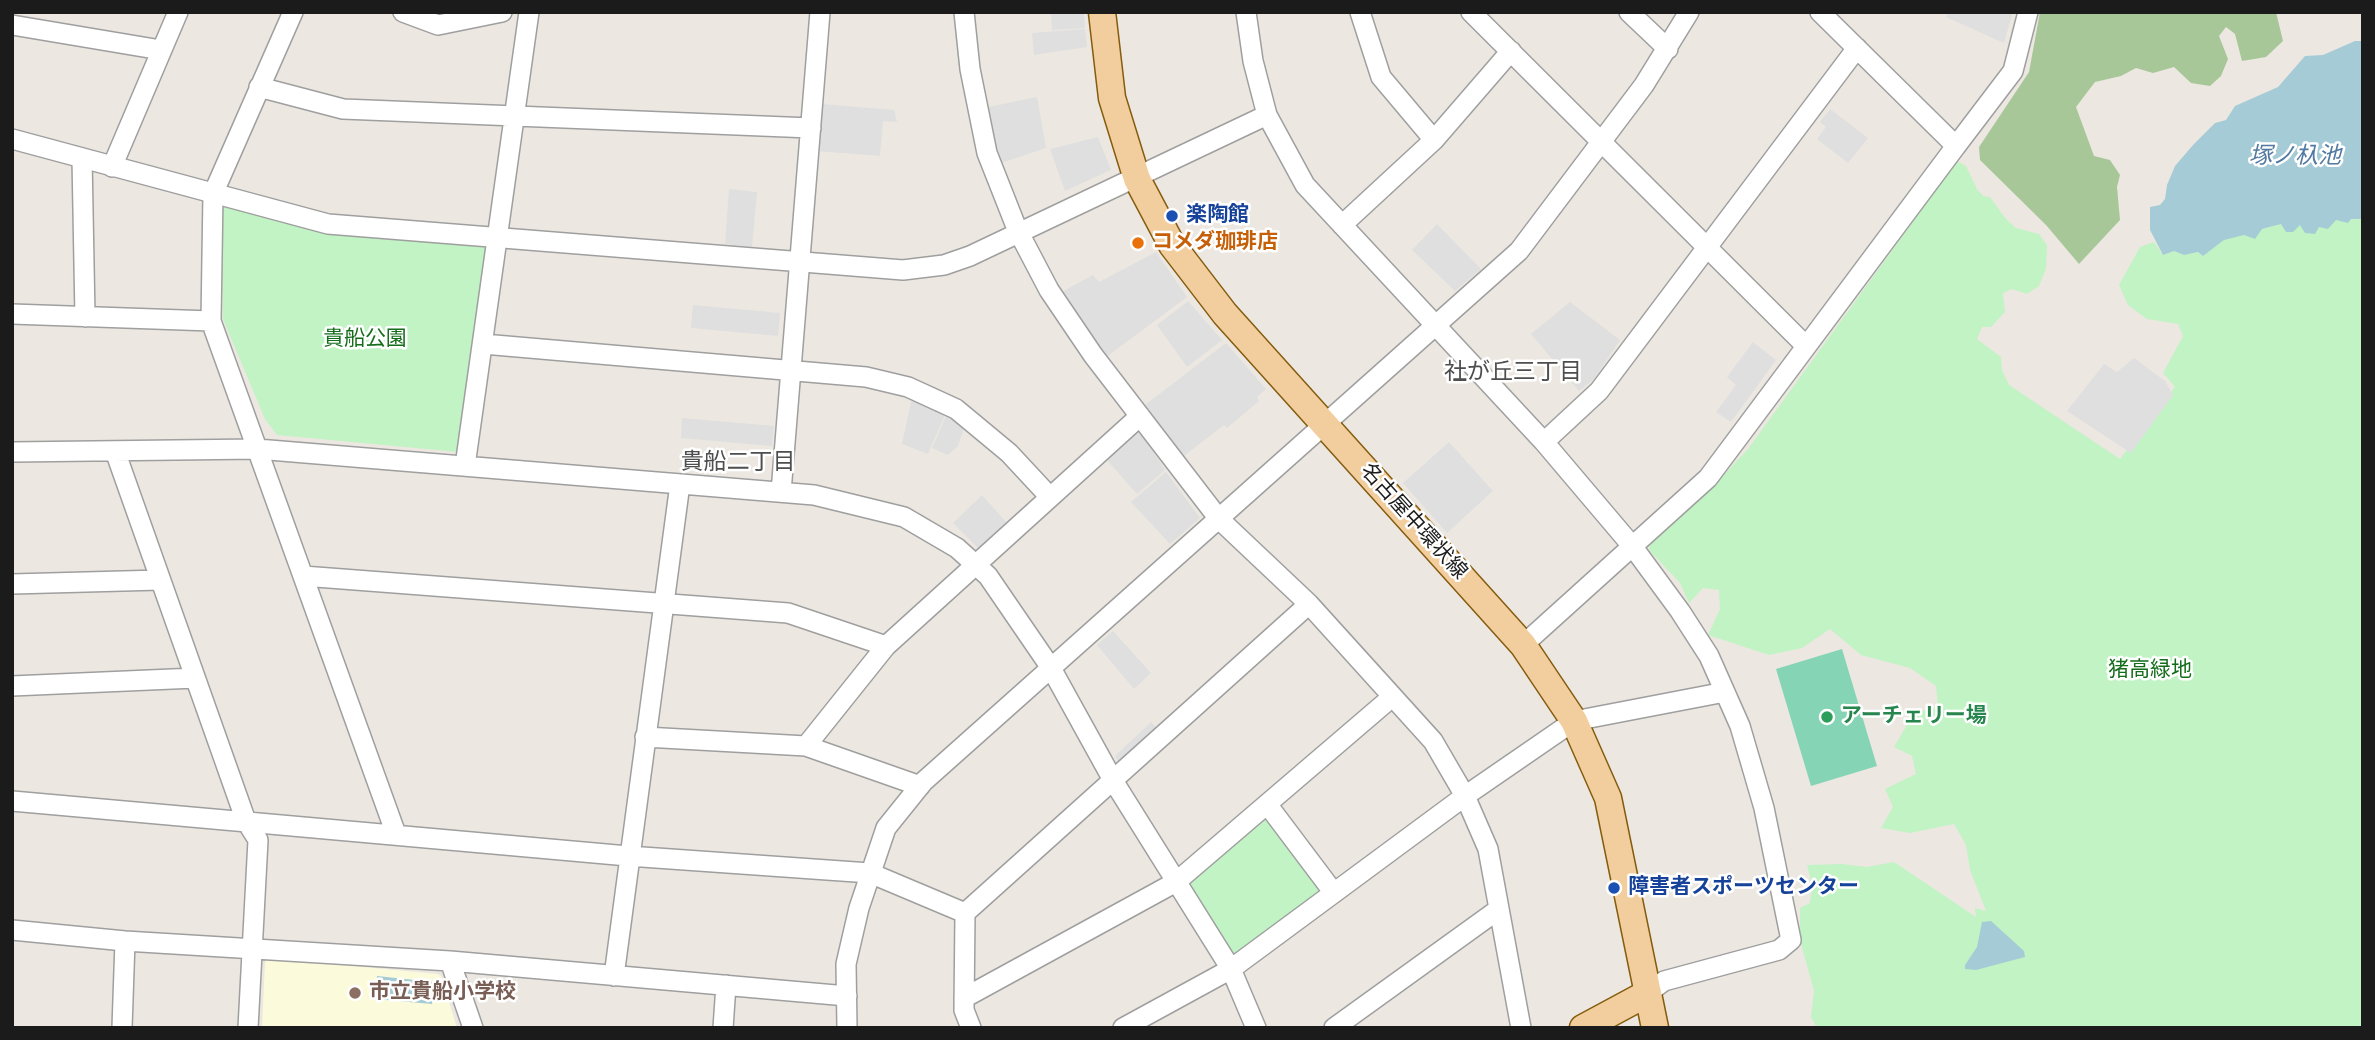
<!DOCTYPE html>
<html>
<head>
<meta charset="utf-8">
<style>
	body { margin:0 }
	#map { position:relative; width:2375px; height:1040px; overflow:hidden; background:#ece8e1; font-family:Jost,sans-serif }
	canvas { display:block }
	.frame { position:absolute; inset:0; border:14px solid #1b1b1b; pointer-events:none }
</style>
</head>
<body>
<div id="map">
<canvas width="2375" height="1040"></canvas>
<div class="frame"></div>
</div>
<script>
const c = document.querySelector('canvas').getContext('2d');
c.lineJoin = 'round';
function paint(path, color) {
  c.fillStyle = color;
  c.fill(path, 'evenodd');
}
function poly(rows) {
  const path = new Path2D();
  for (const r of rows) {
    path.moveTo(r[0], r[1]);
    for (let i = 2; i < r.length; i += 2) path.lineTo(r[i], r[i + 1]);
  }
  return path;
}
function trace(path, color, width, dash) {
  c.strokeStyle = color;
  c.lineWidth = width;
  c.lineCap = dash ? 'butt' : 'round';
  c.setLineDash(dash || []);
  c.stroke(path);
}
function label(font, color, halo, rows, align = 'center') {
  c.font = font + ' Jost,"Noto Sans JP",sans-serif';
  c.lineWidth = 5;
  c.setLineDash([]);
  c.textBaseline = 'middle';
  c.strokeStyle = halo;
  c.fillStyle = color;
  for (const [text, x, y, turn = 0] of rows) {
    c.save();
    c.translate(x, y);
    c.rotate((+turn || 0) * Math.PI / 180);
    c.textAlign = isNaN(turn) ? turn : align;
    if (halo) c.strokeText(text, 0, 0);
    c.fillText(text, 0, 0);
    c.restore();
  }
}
const education = poly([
	[268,958,437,974,441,976,457,1028,262,1028,265,963]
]);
const forest = poly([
	[2040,12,2276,12,2283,41,2266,57,2242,61,2235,34,2226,27,2219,36,2228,59,2221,76,2210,86,2191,83,2174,67,2153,73,2136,68,2121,76,2095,82,2076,107,2094,156,2110,160,2120,175,2117,187,2120,220,2079,264,2046,225,1980,160,1979,147,2029,72]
]);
const park = poly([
	[1957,161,1966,166,1977,189,1983,196,1990,197,2006,219,2016,228,2039,234,2047,245,2046,269,2039,286,2027,294,2012,289,2003,293,2005,312,1991,327,1982,327,1977,339,2001,357,2002,370,2009,385,2120,459,2175,387,2163,373,2183,336,2178,324,2147,319,2128,305,2119,285,2140,247,2154,242,2163,255,2174,251,2184,255,2199,252,2203,256,2223,240,2281,224,2286,232,2300,225,2319,227,2336,220,2363,219,2363,1028,1817,1028,1811,1017,1814,991,1800,940,1800,908,1810,903,1812,884,1807,865,1842,864,1867,867,1894,862,1976,917,1975,908,1986,911,1970,870,1966,845,1954,824,1910,833,1881,828,1893,807,1885,789,1916,774,1912,756,1894,747,1914,713,1938,707,1936,686,1910,668,1861,655,1830,629,1802,648,1769,655,1708,635,1720,609,1719,590,1703,588,1689,603,1680,583,1649,550,1651,540,1719,480,1748,449],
	[222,205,328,234,486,246,458,452,277,435,265,419,223,319],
	[1266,816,1322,891,1234,957,1186,882]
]);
const pitch = poly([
	[1842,649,1877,766,1811,786,1776,669]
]);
const parking = poly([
	[1051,12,1084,12,1085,28,1052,30],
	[1948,12,2013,12,2004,43,1946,17],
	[1085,29,1087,47,1034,55,1032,33],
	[1037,97,1046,148,1001,163,984,108],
	[822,104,894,110,897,122,883,121,880,156,817,151],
	[1830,109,1868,138,1848,163,1817,139,1826,127,1820,122],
	[1098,137,1111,170,1065,191,1050,149],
	[729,189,757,192,752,247,725,244],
	[1437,224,1481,269,1455,291,1412,250],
	[1156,252,1187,297,1105,358,1060,293,1093,275,1099,282],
	[1188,301,1222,340,1187,367,1157,325],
	[1570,302,1620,340,1594,379,1579,391,1531,334],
	[693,305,780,313,778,336,691,328],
	[1753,342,1776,360,1731,422,1716,412,1736,385,1727,377],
	[1226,343,1266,389,1257,397,1259,401,1227,428,1224,425,1180,459,1141,408],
	[2134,358,2165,381,2173,395,2131,453,2067,411,2104,364,2117,372],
	[912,398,945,415,928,454,902,444],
	[946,416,964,428,958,446,948,455,932,448],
	[682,418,774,426,772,446,681,438],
	[1135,434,1142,434,1165,470,1137,494,1105,458],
	[1449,442,1493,491,1447,533,1403,483],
	[1166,472,1200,518,1170,544,1131,502],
	[982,495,1008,524,980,550,953,523],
	[1113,631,1151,673,1134,689,1097,645],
	[1151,722,1158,729,1119,764,1115,756]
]);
const water = poly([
	[2355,41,2363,41,2363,219,2351,219,2348,223,2336,220,2328,229,2319,227,2315,234,2305,233,2300,225,2293,232,2286,232,2281,224,2262,229,2255,239,2244,235,2224,240,2203,256,2198,252,2184,255,2174,251,2163,255,2150,230,2150,207,2160,205,2165,199,2167,185,2175,166,2193,145,2215,123,2226,120,2235,106,2278,87,2305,56,2323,55],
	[1991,921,2024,951,2025,957,1976,970,1965,969,1965,965,1977,947,1982,922],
	[377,976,434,982,432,1004,375,999]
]);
const minor = poly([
	[293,12,213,194,211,321,396,834],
	[403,12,438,25,502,12],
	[964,12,970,69,987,153,1017,229,1049,290,1093,355,1219,519,1309,604,1433,741,1465,796,1488,849,1521,1028],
	[1246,12,1253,61,1267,115,1305,185,1544,442,1633,547,1680,611,1709,656,1740,726,1764,808,1791,940,1779,950,1664,981,1648,993],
	[1360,12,1381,77,1434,140],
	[1471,12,1806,346],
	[1629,12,1668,49],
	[1820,12,1956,146,2013,71,2028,12],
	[12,25,161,50],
	[259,87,343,109,811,128],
	[12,139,328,224,903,270,944,265,970,256,1267,115],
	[82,158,85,317],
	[112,167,178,12],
	[1342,225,1434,140,1511,51],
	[12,314,211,321],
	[483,344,866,377,908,387,956,409,1009,453,1049,496],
	[1544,442,1599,391,1857,48],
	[115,451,246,821,258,840,248,1028],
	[12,452,257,449,814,495,904,517,957,548,988,576,1051,668,1114,782,1231,969,1256,1028],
	[465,466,529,12],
	[781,492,820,12],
	[303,576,788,613,886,646],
	[12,584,160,580],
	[1523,645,1708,478,1956,146],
	[12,686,195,678],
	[645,737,806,746,920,786],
	[806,746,886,646,1140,416],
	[12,801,628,856,870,873,965,913],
	[1267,804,1334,893],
	[12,930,125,941,450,961,847,996],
	[450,961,473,1028],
	[614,976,680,484],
	[964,998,1176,882,1392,697],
	[122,1028,125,941],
	[723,1028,726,985],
	[847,1028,846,964,859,908,886,828,923,782,1519,251,1644,85,1689,12],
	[971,1028,964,1010,965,913,1309,604],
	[1123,1028,1231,969,1465,796,1574,721,1725,692],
	[1334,1028,1499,909]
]);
const major = poly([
	[1102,12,1112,98,1137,179,1172,245,1225,314,1523,645,1574,721,1608,798,1655,1028],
	[1583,1028,1648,993]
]);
const markers = [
	[1172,216,7,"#1a4fb4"],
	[1138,243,7,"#e8710a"],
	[1827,717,7,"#2e9e5b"],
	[1614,888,7,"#1a4fb4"],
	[355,993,7,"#8d6e63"]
];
const transitNames = [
	["楽陶館",1186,216],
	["障害者スポーツセンター",1628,888]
];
const foodNames = [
	["コメダ珈琲店",1152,243]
];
const parkNames = [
	["貴船公園",365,340],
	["猪高緑地",2150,671]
];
const streetNames = [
	["名古屋中環状線",1413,522,48]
];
const leisureNames = [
	["アーチェリー場",1841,717]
];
const educationNames = [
	["市立貴船小学校",369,993]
];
const waterNames = [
	["塚ノ杁池",2295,157]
];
const neighbourhoodNames = [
	["社が丘三丁目",1513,373],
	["貴船二丁目",738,463]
];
paint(education, '#fbfbdb');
paint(forest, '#a7c799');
paint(park, '#c1f3c4');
paint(pitch, '#85d4b5');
paint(parking, '#dfdfdf');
paint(water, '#a5cbd6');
trace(minor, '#9f9f9f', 22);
trace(major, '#855c0d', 29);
trace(minor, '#fff', 19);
trace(major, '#f2ce9f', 26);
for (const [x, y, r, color] of markers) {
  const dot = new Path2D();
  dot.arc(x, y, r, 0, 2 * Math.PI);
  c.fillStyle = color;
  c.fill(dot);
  trace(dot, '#fff', 2.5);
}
label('bold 21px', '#164399', '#fff', transitNames, 'left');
label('bold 21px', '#c56008', '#fff', foodNames, 'left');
label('21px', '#156d1b', '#fff', parkNames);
label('21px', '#1b1b1b', '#fff', streetNames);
label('bold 21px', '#27864d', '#fff', leisureNames, 'left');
label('bold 21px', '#785e54', '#fff', educationNames, 'left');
label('italic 23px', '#5179a1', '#fff', waterNames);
label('23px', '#4e4e4e', '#fff', neighbourhoodNames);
</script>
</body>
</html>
